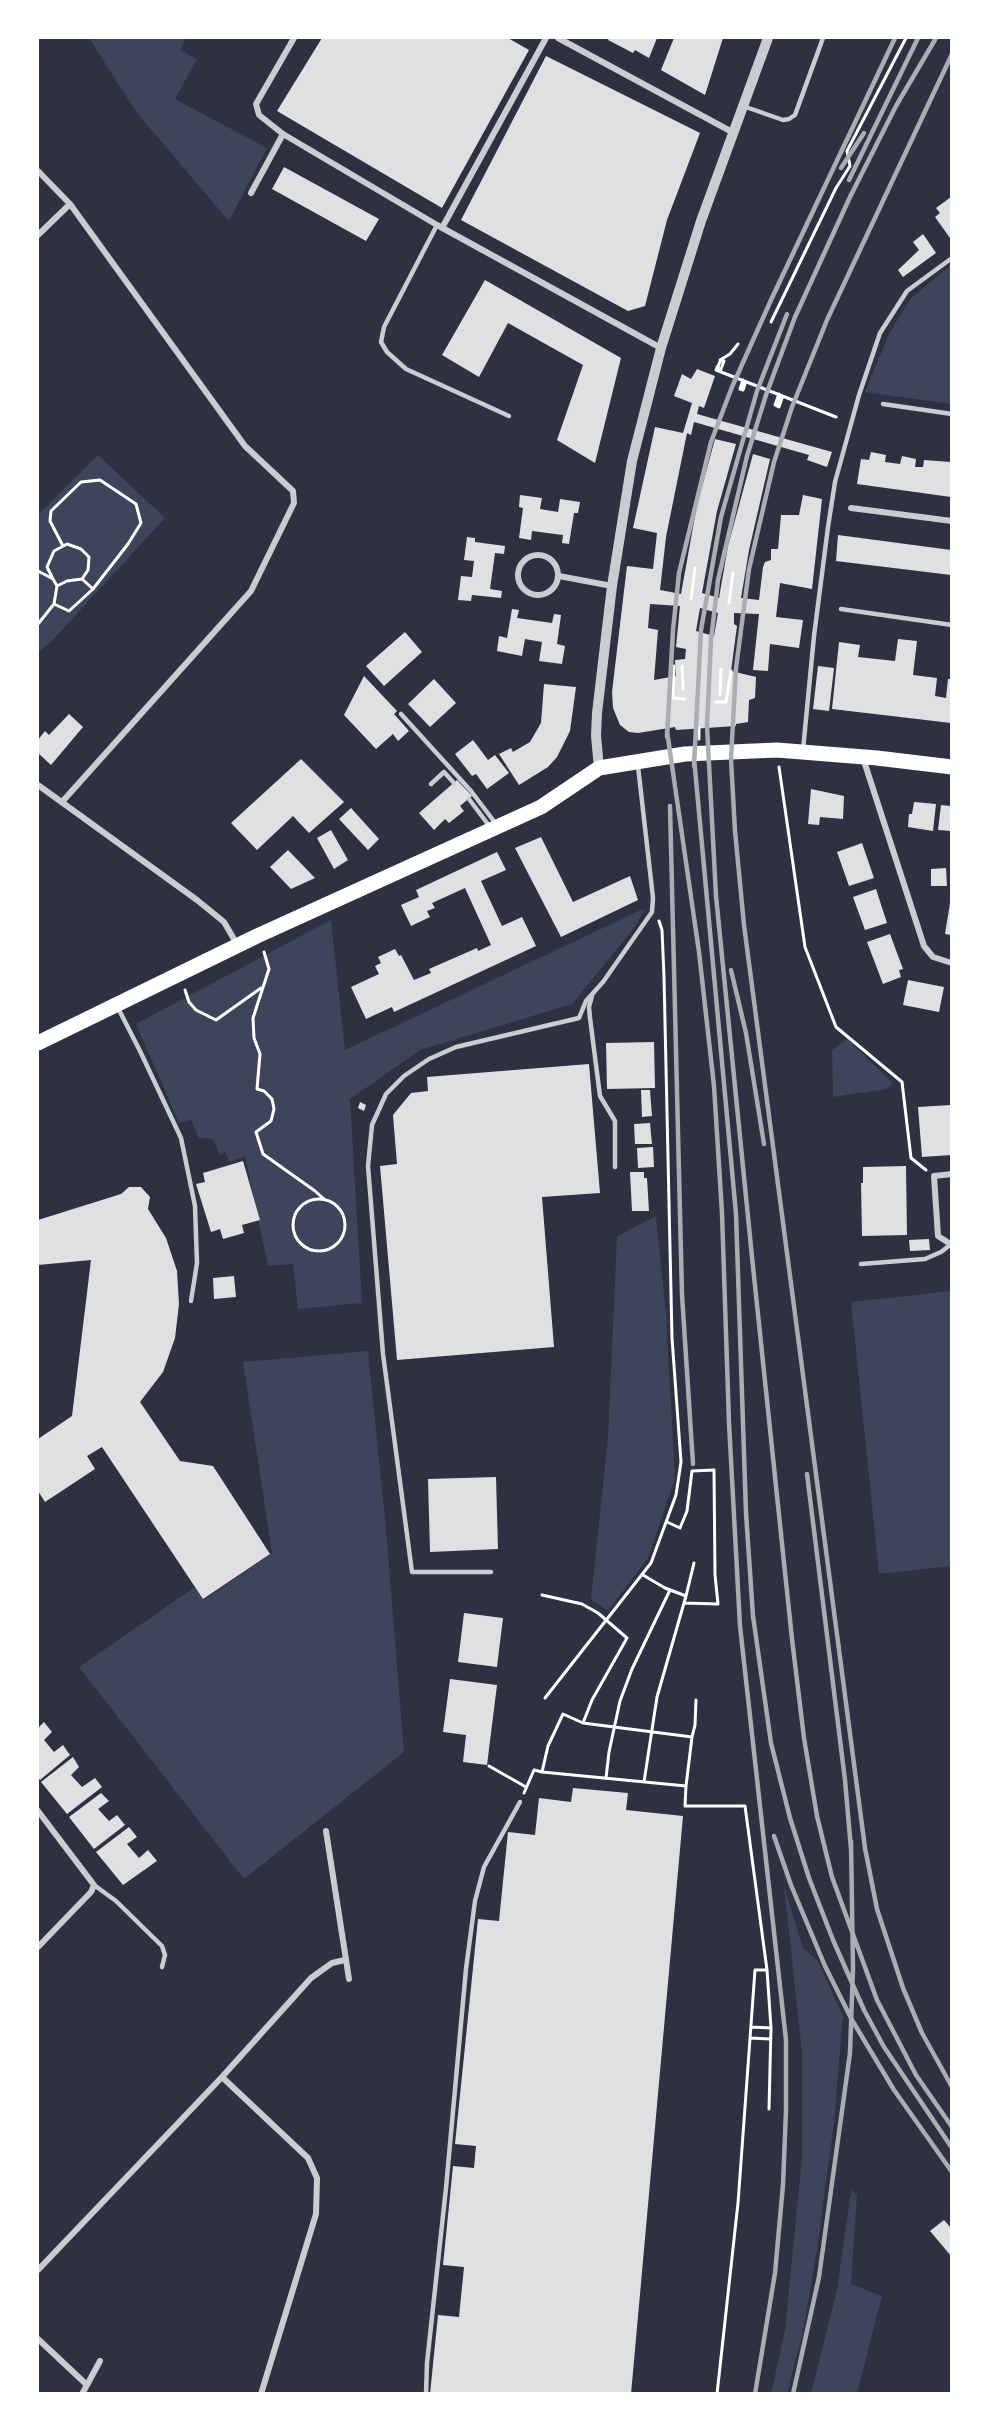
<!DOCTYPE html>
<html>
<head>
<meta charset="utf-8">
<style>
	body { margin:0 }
	#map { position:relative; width:989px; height:2431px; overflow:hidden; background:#2d3142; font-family:"DejaVu Sans",sans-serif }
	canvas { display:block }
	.frame { position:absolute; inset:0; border:39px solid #fff; pointer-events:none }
</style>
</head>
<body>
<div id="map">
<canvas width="989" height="2431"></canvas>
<div class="frame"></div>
</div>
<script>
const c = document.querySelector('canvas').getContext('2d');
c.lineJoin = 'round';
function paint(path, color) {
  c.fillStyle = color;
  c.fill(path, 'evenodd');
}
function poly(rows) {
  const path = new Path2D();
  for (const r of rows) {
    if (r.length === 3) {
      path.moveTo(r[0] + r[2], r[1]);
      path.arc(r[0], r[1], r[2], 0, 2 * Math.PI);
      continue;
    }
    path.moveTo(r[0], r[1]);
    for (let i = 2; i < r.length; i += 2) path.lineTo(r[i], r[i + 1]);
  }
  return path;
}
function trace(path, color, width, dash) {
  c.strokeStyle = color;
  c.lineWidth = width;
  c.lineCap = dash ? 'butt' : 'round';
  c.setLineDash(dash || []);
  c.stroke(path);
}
const green = poly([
	[89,38,186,38,180,50,197,59,175,99,267,148,229,221,137,113],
	[951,265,951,404,865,392,889,334,911,298],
	[98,455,165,518,50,643,38,652,38,515],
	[645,908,635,927,572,1004,420,1050,350,1099,362,1303,298,1309,293,1264,268,1266,245,1156,230,1162,225,1152,220,1155,213,1139,199,1138,191,1120,179,1123,136,1024,331,920,345,1050],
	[847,1039,893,1083,887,1089,833,1097,832,1050],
	[656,1216,666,1314,675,1478,648,1558,608,1611,591,1599,608,1437,617,1236],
	[951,1291,951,1566,879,1574,851,1302],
	[368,1351,386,1528,404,1752,244,1879,79,1667,195,1587,204,1600,272,1553,243,1362],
	[784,1886,803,1948,818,1961,843,2016,834,2122,818,2244,803,2332,787,2393,771,2394,785,2330,802,2157,802,2053],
	[851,2190,857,2195,851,2284,882,2296,857,2393,811,2393,837,2290]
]);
const building = poly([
	[322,38,508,38,529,50,442,208,277,111],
	[609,38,657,38,649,58,635,50,633,53,608,40],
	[674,38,723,38,705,95,661,70],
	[546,56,700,133,667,220,645,306,628,311,461,220],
	[284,167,379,219,366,241,272,189],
	[951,197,951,237,950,238,935,217,940,213,936,208],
	[923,234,936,253,903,277,898,270,919,250,913,242],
	[485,280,621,358,595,463,557,440,583,365,508,323,479,377,442,355],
	[697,369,715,376,704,408,699,406,697,414,832,452,827,467,807,460,809,455,694,422,691,435,687,433,666,537,660,590,681,594,697,505,715,439,736,444,717,511,702,593,719,598,728,546,753,454,770,459,749,550,741,598,759,600,763,567,765,562,771,560,771,549,778,549,781,515,799,515,803,495,822,499,812,589,780,583,776,617,803,620,799,648,770,644,768,671,753,670,759,614,734,613,734,624,737,626,731,671,756,677,755,698,749,700,748,722,736,724,736,726,676,730,675,727,638,733,629,732,620,725,613,708,612,692,627,566,653,569,657,533,633,528,655,427,683,433,692,403,674,396,682,374,691,379],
	[650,604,680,606,676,647,686,649,685,659,675,660,676,676,654,680,658,630,648,628],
	[700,608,718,613,714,636,696,631],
	[871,452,886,455,885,462,900,464,902,456,916,459,915,467,923,467,924,460,951,462,951,497,857,484,861,459,869,460],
	[520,495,542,498,540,509,558,512,560,499,580,502,578,513,574,513,569,544,562,543,563,535,532,531,531,540,519,538,523,508,519,507],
	[838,535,951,550,951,575,836,561],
	[467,537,475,538,475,542,505,546,504,554,495,553,490,589,502,591,501,598,472,595,471,601,458,600,461,576,472,577,474,561,464,560],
	[512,609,519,610,517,618,552,623,554,614,561,615,557,644,565,646,562,664,539,661,542,642,525,639,522,656,497,651,499,636,507,638],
	[405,632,422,652,384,686,366,666],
	[898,639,917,641,913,675,937,678,935,696,946,698,948,679,951,679,951,723,832,709,839,642,860,645,858,657,895,661],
	[818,666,834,668,829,711,813,709],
	[364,676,397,711,394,714,409,731,398,741,393,734,376,749,344,715],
	[434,679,456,703,430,727,408,704],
	[544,684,576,687,570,731,557,757,548,767,519,785,499,754,511,748,513,752,530,742,541,723],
	[69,714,83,727,51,765,38,753,38,740,45,731,49,735],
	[473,740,488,760,495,755,509,773,487,789,476,774,472,776,455,754],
	[301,759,344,802,309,833,293,816,257,850,231,823],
	[457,780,472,796,460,806,464,811,449,823,445,819,434,830,419,813],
	[811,789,844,796,843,819,820,817,819,825,808,824],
	[914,802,936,804,933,831,908,827,909,814,912,814],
	[941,805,951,806,951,831,938,830],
	[351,808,379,839,368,850,339,819],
	[331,830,348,860,334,869,317,838],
	[541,837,573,902,630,876,638,900,561,937,515,848],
	[862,843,874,878,849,886,837,852],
	[288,850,315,878,291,889,270,867],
	[497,852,506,870,481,881,502,926,522,917,536,946,394,1012,392,1007,366,1019,351,987,379,974,375,966,381,963,378,957,395,949,399,956,401,955,414,980,431,973,429,969,477,948,478,951,491,945,465,888,432,903,435,908,427,911,430,917,411,926,401,905,419,897,416,890],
	[946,868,947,886,931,886,931,869],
	[876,889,887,923,865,930,853,897],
	[950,903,951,903,951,935,945,934],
	[890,934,903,969,899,970,901,977,883,984,867,942],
	[908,980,944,987,939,1012,903,1005],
	[654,1042,655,1088,607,1089,606,1043],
	[589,1064,600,1193,542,1197,554,1347,397,1360,380,1166,397,1164,393,1115,411,1093,428,1091,427,1077],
	[641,1090,650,1090,652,1116,642,1117],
	[360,1102,366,1105,364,1111,358,1108],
	[951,1105,951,1155,922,1157,918,1107],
	[650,1123,652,1144,635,1144,634,1124],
	[653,1147,654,1167,638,1168,637,1148],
	[243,1161,260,1220,242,1225,244,1233,223,1239,220,1229,211,1232,196,1184,205,1182,203,1173],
	[906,1166,907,1235,862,1236,861,1183,863,1183,863,1167],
	[630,1172,644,1172,644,1178,647,1178,649,1211,632,1211],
	[129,1187,141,1187,150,1197,148,1209,166,1238,177,1271,179,1304,175,1338,163,1372,140,1402,180,1461,213,1466,270,1554,203,1599,102,1447,87,1456,95,1469,45,1502,38,1491,38,1439,72,1416,91,1260,38,1265,38,1220,121,1194],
	[929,1239,930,1250,910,1251,909,1240],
	[234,1276,236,1297,214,1299,213,1278],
	[496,1477,498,1549,430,1552,428,1479],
	[464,1613,503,1618,497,1667,458,1662],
	[450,1679,497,1685,487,1765,463,1762,466,1735,443,1732],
	[44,1722,52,1732,44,1740,54,1752,63,1745,70,1755,40,1780,38,1777,38,1728],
	[73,1757,79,1767,71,1775,82,1787,95,1778,102,1787,67,1814,41,1782],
	[573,1788,628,1793,626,1810,683,1816,631,2394,430,2394,438,2315,459,2317,464,2267,443,2265,453,2166,474,2168,476,2146,455,2144,478,1919,499,1921,508,1832,535,1835,539,1798,571,1802],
	[101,1793,109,1801,98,1809,109,1821,117,1815,125,1825,94,1849,69,1817],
	[129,1827,137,1837,127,1844,139,1858,148,1850,157,1861,123,1885,96,1852],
	[944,2220,951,2228,951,2256,930,2231]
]);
const path = poly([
	[771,322,836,188,850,166,847,151,906,38],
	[720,360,730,354,738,344],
	[724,361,721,360,716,370,836,417],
	[717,367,721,369,724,361],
	[743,389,741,388,743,383,745,384,743,390,740,389,743,380],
	[778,404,779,397,782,398,779,407,775,405,779,394],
	[38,571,53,579,57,586,54,604,38,624],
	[53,579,47,567,54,551,67,544,81,549,89,557,88,570,82,579,93,589],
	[57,586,67,581,82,579],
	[691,599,695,568],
	[729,603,733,573],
	[54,604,69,611,93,589,128,544,141,523,136,504,100,480,81,482,51,511,50,521,63,546],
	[674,666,673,698,685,699],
	[682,666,683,689],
	[720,694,721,669],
	[716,702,726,702,731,671],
	[699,739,699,728],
	[779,767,805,947,836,1027,902,1082,911,1158,926,1170],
	[264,952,269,969,253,1018,254,1038,260,1054,257,1089,264,1091,272,1099,274,1109,271,1121,256,1132,263,1154,315,1191,324,1199],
	[185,990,189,1002,196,1010,216,1020,261,988],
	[319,1225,26],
	[667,1522,680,1528,687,1511,692,1471,714,1470,715,1575,718,1604,684,1603],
	[643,1575,665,1588,686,1596,657,1697,644,1782],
	[686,1596,694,1563],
	[545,1698,651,1563,676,1495,681,1462,672,1338,664,977,662,930,659,921],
	[583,1723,692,1737,695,1725,696,1700],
	[489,1766,526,1787],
	[542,1772,686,1786,692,1737],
	[606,1778,609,1752,620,1701,632,1669,670,1590],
	[686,1786,685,1806,745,1806,767,1970],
	[524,1793,534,1770,542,1772,548,1746,563,1714,583,1723,592,1700,627,1638,598,1613,582,1604,542,1595],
	[751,2027,771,2028,769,2109],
	[750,2038,770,2039],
	[717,2394,738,2203,755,1970,767,1970,771,2028]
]);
const service = poly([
	[743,106,783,120,789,119,795,115,823,38],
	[437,225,384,327,381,342,387,352,406,369,509,416],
	[883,404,952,414],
	[841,609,952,625],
	[401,714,471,791,496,824],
	[803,750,814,636,828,527,835,482,859,395,880,333,907,291,952,258],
	[431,784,444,772,454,783],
	[469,799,490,827],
	[592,996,589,1007,590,1018,600,1096,615,1121,615,1167],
	[117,1006,140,1051,181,1138,195,1206,197,1263,191,1301],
	[861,1264,925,1259,941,1252,950,1245],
	[491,1572,412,1572,383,1354,368,1166,372,1125,386,1094,404,1076,429,1059,456,1047,579,1018,586,1001,603,982,652,912,653,898,638,766],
	[94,1885,116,1901,162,1946,165,1955,162,1967],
	[426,2394,427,2363,446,2188,466,1969,475,1901,484,1867,520,1802]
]);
const minor = poly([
	[294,38,256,104,259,115,283,134,437,225,661,348],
	[558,38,734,133],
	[38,171,70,204,245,446,293,491,294,503,251,591,62,802],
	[251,193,283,134],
	[442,228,546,38],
	[38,235,70,204],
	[851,508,952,521],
	[538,575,20],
	[559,576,612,586],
	[863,758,924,946,933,957,952,963],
	[38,785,197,900,224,922,238,946],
	[952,1174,934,1176,938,1236,952,1245],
	[38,1811,94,1885,91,1892,38,1947],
	[326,1831,349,1979],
	[222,2077,308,2158,317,2178,316,2214,261,2394],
	[38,2270,222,2077,311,1978,332,1963,345,1960],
	[38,2339,87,2385,82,2394],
	[87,2385,100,2361]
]);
const tertiary = poly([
	[599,768,596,736,597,713,612,586,632,461,661,348,701,221,768,38]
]);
const primary = poly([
	[38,1043,257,936,541,807,599,768,685,754,777,750,877,758,952,767]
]);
const rail = poly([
	[936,38,896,106,850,197,795,317,766,395,747,456,718,580,711,640,707,726,716,896,752,1257,792,1639,804,1738,817,1816,832,1877,877,2000,916,2075,952,2127],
	[952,54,827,320,792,407,774,462,749,569,736,668,731,759,735,831,744,925,865,1848,877,1909,903,1988,922,2033,952,2087],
	[841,168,864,133],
	[849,180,918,38],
	[667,731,699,952,714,1086,722,1213,729,1423,740,1626,786,2040,786,2110,783,2185,775,2273,755,2394],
	[667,737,673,630,679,573,711,442,732,387,771,300,895,38],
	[694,758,736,1214,746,1513,753,1616,771,1743,790,1818,809,1878,833,1940,864,2010,884,2047,952,2148],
	[694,766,701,630,721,517,757,391,787,314],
	[670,806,682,1295,693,1464],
	[731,970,746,1033,764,1144],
	[807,1474,845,1780,851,1849],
	[774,1836,791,1885,825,1966,852,2020,894,2090,952,2172],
	[793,2394,819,2277,850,2053,853,1968,851,1841]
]);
paint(green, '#3c4559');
paint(building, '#e0e0e3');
trace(path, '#fff', 3);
trace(service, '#caccd0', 4.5);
trace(minor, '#caccd0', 6);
trace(tertiary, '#caccd0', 10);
trace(primary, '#fff', 15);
trace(rail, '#abadb3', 4.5);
</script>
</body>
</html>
